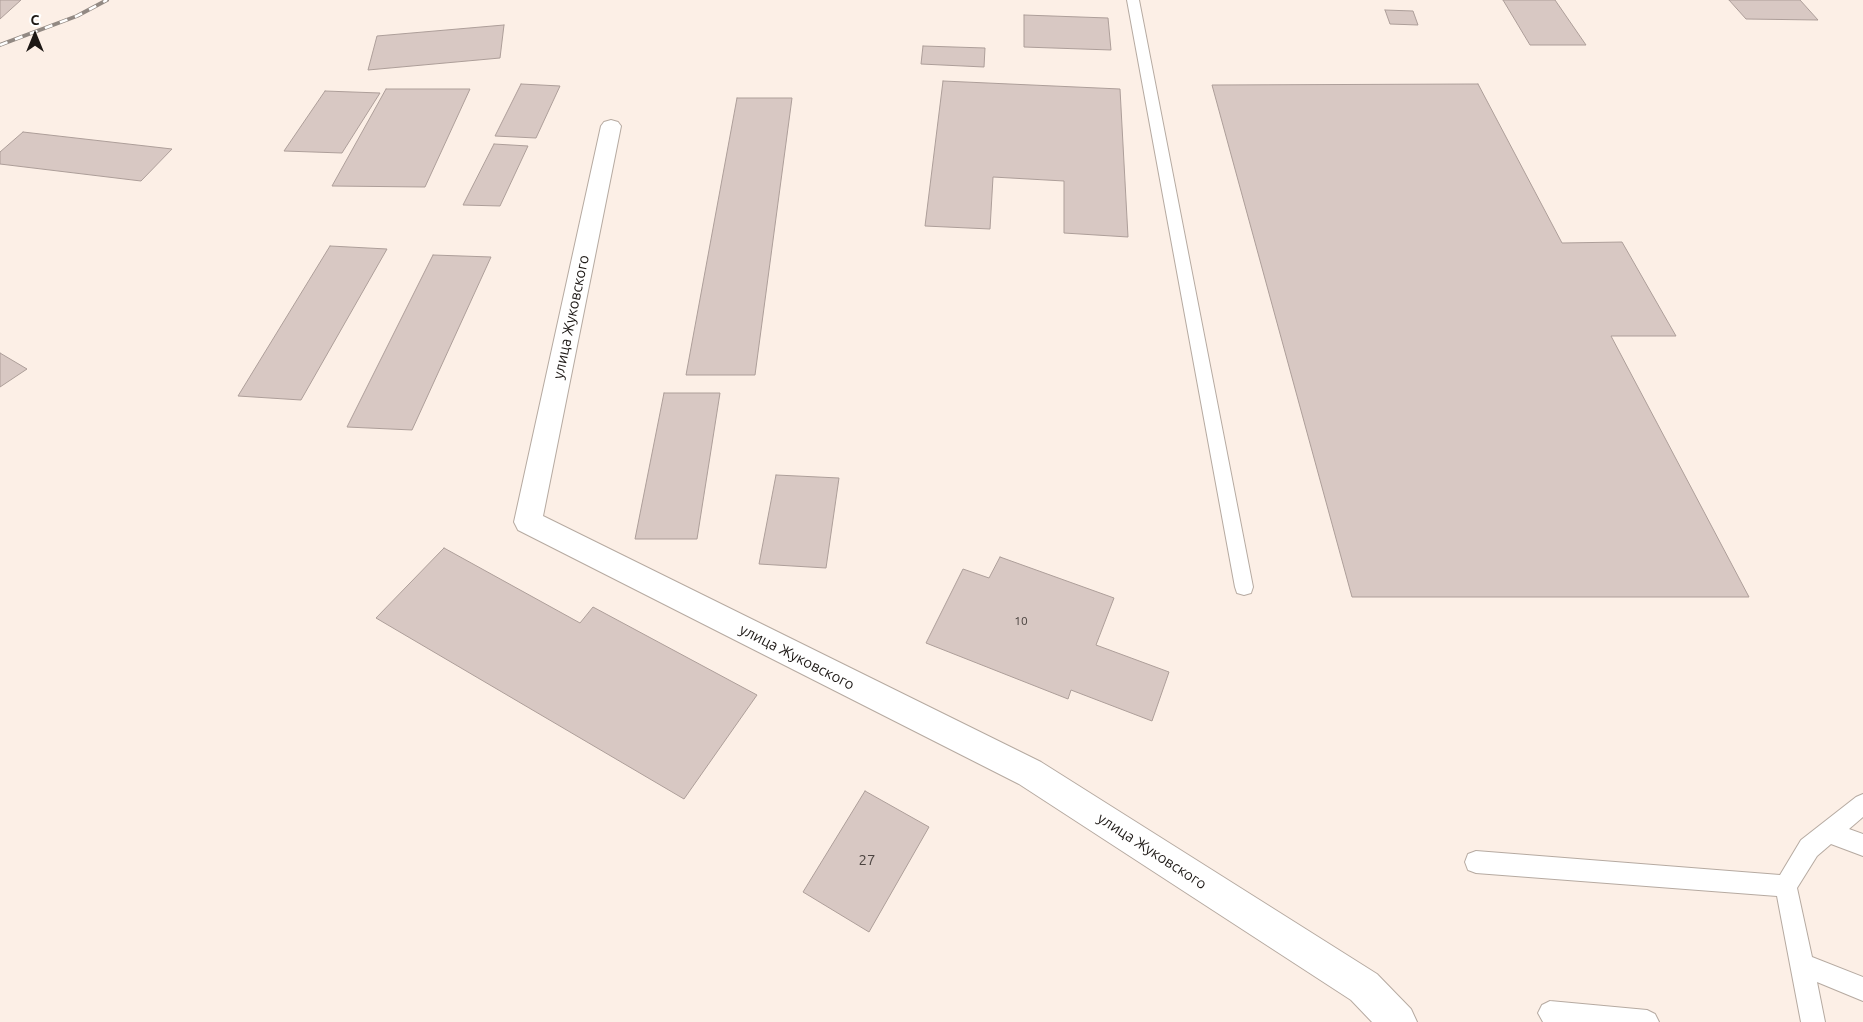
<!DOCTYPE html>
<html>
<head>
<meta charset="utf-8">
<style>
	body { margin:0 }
	#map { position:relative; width:1863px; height:1022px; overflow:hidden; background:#fcefe6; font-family:Ubuntu,sans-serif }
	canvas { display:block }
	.north { position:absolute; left:10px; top:10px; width:50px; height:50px; -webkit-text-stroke:4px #fff; paint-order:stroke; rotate:0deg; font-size:14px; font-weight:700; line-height:20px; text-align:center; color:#1d1815 }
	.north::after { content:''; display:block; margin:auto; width:18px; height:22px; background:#1d1815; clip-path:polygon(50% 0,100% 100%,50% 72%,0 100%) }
</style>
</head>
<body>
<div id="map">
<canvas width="1863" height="1022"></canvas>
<div class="north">С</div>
</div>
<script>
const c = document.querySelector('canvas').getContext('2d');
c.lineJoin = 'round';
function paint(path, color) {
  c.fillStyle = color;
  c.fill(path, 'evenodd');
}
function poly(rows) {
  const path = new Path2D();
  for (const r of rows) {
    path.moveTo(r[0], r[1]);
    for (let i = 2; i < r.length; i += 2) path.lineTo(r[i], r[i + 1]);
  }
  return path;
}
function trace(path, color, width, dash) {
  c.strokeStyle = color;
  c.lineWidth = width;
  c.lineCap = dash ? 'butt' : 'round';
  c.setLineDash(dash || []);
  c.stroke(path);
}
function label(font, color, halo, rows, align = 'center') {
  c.font = font + ' Ubuntu,sans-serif';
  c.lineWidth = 4;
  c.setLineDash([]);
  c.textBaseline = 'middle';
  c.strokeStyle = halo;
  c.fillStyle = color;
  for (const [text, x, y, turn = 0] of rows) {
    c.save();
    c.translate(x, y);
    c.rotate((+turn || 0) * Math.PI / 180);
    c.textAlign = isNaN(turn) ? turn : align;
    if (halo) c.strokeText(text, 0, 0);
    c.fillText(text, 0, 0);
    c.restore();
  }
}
const building = poly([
	[0,0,21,0,0,19,0,0],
	[1503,0,1555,0,1586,45,1530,45,1503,0],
	[1729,0,1800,0,1818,20,1746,19,1729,0],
	[1385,10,1413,11,1418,25,1390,24,1385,10],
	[1024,15,1108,18,1111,50,1024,47,1024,15],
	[504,25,500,58,368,70,377,36,504,25],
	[923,46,985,48,984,67,921,64,923,46],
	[943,81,1120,89,1128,237,1064,233,1064,181,993,177,990,229,925,226,943,81],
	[521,84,560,86,536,138,495,136,521,84],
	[1478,84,1562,243,1622,242,1676,336,1611,336,1749,597,1352,597,1212,85,1478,84],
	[386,89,470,89,425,187,332,186,386,89],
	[325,91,380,93,342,153,284,151,325,91],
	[737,98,792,98,755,375,686,375,737,98],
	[23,132,172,149,141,181,0,164,0,152,23,132],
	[494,144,528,146,500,206,463,205,494,144],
	[330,246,387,249,301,400,238,396,330,246],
	[433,255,491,257,412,430,347,427,433,255],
	[0,353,27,369,0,387,0,353],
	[664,393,720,393,697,539,635,539,664,393],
	[776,475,839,478,826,568,759,564,776,475],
	[444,548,580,623,593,607,757,695,684,799,376,618,444,548],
	[1000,557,1114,598,1096,645,1169,672,1152,721,1071,690,1068,699,926,643,963,569,989,578,1000,557],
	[865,791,929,827,869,932,803,892,865,791]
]);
const service = poly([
	[1127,0,1139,0,1253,587,1251,593,1244,595,1237,593,1235,587,1127,0],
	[1863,794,1863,817,1849,829,1863,834,1863,856,1831,844,1817,856,1797,888,1812,957,1863,977,1863,1001,1817,982,1825,1022,1801,1022,1777,896,1476,873,1468,870,1465,862,1468,854,1476,851,1780,875,1801,840,1856,797,1863,794],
	[1550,1001,1647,1010,1655,1014,1659,1022,1543,1022,1538,1013,1542,1005,1550,1001]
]);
const minor = poly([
	[611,120,618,122,621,126,543,516,1041,762,1377,974,1411,1009,1417,1022,1372,1022,1351,1000,1019,784,518,530,514,522,601,126,604,122,611,120]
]);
const rail = poly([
	[0,45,77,16,107,0]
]);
const numberNames = [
	["10",1021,621]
];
const streetNames = [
	["улица Жуковского",571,317,-78],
	["улица Жуковского",797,657,27],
	["улица Жуковского",1152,851,33]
];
const nearNumbernames = [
	["27",867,860]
];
paint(building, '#d8c8c3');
trace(building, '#ad9e99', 1);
trace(service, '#b6aaa1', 2);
trace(minor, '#b6aaa1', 2);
paint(service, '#fff');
paint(minor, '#fff');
trace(rail, '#928983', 4);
trace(rail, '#fff', 2.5, [8]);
label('12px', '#4c4440', null, numberNames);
label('15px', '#1d1815', '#fff', streetNames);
label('15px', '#4c4440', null, nearNumbernames);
</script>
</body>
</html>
